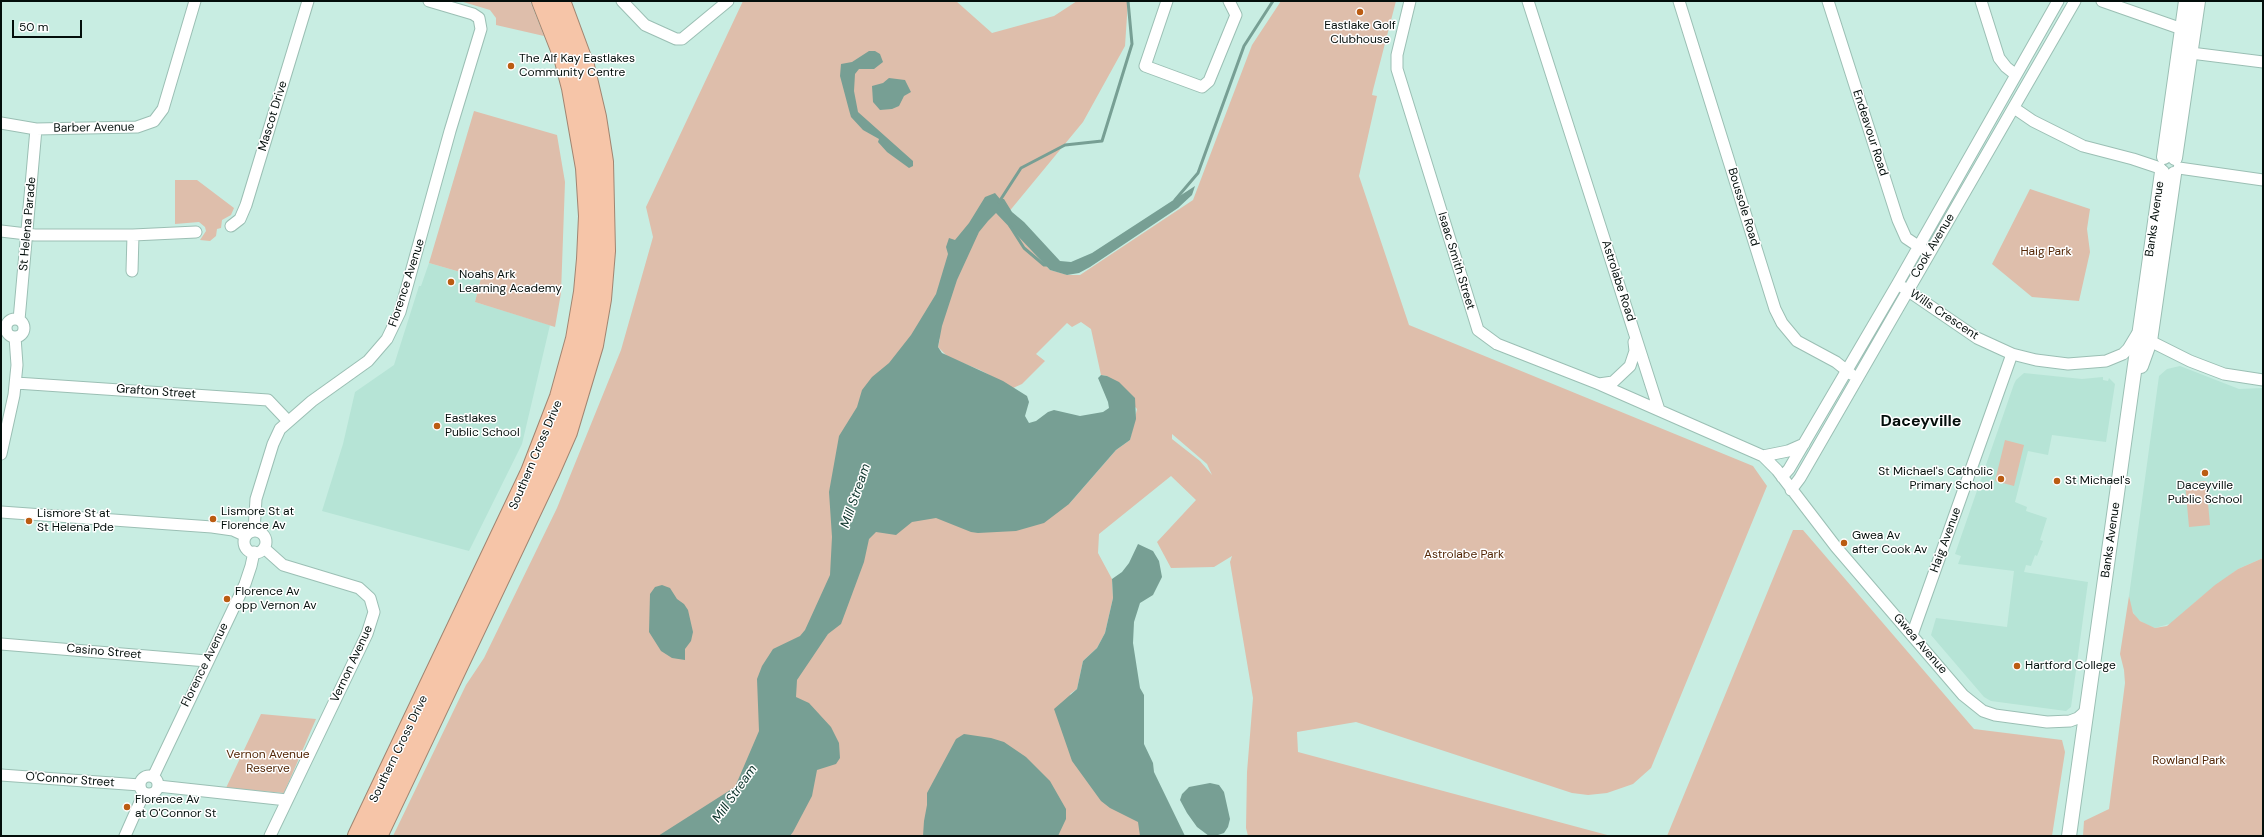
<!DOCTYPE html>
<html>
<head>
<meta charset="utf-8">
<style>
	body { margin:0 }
	#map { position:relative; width:2264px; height:837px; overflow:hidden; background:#c8ede2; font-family:"DM Sans",sans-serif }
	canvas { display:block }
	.frame { position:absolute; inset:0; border:2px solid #030e0b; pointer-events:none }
	.scale { position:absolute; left:12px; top:20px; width:70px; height:18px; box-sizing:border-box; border:2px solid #030e0b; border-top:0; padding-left:5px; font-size:12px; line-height:14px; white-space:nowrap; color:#030e0b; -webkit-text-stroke:3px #fff; paint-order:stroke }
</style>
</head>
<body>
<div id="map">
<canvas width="2264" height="837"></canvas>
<div class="frame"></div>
<div class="scale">50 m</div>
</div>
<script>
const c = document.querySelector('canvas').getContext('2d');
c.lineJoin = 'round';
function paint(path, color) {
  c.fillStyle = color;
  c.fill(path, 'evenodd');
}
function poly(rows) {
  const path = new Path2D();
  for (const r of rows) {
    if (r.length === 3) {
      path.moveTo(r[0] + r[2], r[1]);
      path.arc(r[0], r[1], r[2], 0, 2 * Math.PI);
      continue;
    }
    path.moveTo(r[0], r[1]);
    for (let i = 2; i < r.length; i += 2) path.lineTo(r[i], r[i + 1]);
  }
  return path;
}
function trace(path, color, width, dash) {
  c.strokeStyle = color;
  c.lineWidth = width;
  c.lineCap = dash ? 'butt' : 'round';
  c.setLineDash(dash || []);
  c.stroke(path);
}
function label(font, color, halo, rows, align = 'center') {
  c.font = font + ' "DM Sans",sans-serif';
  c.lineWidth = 3;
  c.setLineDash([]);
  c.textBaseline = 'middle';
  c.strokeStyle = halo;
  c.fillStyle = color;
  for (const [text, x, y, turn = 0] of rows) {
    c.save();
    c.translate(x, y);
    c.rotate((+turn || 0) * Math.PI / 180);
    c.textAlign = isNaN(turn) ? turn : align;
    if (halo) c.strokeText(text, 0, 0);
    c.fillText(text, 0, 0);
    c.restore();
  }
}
const built = poly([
	[429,263,481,278,475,302,550,325,522,444,469,551,322,511,343,444,355,392,394,365,419,286,421,286],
	[2180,366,2239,389,2263,388,2263,558,2238,569,2200,598,2173,623,2155,628,2145,624,2136,618,2131,608,2129,596,2159,376,2167,369],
	[2024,373,2082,379,2103,377,2103,380,2108,381,2109,378,2115,384,2106,442,2052,435,2048,455,2028,451,2015,502,2027,507,2026,511,2047,518,2040,540,2043,541,2037,556,2035,555,2031,566,2026,565,2024,572,2088,582,2071,707,2066,711,1991,701,1984,697,1931,635,1936,618,2007,627,2014,571,1958,564,1961,556,1955,554,2014,384,2016,380]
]);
const green = poly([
	[460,1,530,1,544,36,496,25,496,18,490,10],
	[743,1,956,1,992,33,1054,16,1077,1,1128,1,1125,46,1083,122,1003,219,1050,270,1068,275,1080,275,1193,200,1252,45,1281,1,1396,1,1373,90,1372,95,1377,96,1359,176,1409,325,1753,466,1767,486,1651,768,1633,784,1607,793,1588,795,1572,793,1356,722,1297,732,1298,752,1611,836,1248,836,1246,828,1247,772,1253,698,1230,562,1232,556,1214,567,1171,568,1157,542,1196,500,1171,476,1099,534,1098,553,1112,579,1113,598,1105,633,1097,648,1083,661,1077,689,1070,694,1150,836,393,836,466,685,484,658,557,508,621,350,653,237,646,207],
	[1081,322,1091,329,1101,375,1107,376,1137,409,1130,440,1116,450,1069,504,885,409,940,338,938,347,948,357,980,370,1013,388,1022,384,1045,361,1036,354,1067,323,1072,327],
	[1172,434,1207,464,1212,475,1200,461,1172,439],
	[474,111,557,135,565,182,561,293,555,327,475,302,481,278,429,263],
	[175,180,197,180,234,208,231,215,222,220,221,228,217,229,216,236,210,241,200,240,206,231,205,227,199,222,175,224],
	[2030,189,2090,209,2087,229,2090,252,2079,301,2032,297,1992,264],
	[2005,440,2024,445,2014,486,1995,481],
	[2206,481,2210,525,2189,527,2185,483],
	[1793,530,1803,530,1974,729,2062,740,2065,752,2052,836,1667,836],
	[2263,558,2263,836,2083,836,2084,821,2109,809,2125,683,2124,670,2120,654,2129,596,2133,613,2140,621,2155,628,2167,626,2215,585,2238,569],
	[261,714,316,719,284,793,226,788]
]);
const water = poly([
	[869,51,875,51,880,54,883,62,874,69,859,69,855,74,854,91,858,112,913,161,913,166,909,168,887,152,878,142,879,139,863,130,851,117,849,110,840,76,841,64,852,62],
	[889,78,905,80,911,92,904,96,899,106,892,109,880,110,873,102,872,86,883,83],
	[1195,186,1192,195,1178,208,1090,267,1079,273,1067,275,1050,270,996,213,988,221,979,232,957,280,942,326,938,347,942,353,1003,381,1027,396,1029,402,1025,416,1029,423,1036,421,1048,412,1054,410,1080,416,1103,412,1109,408,1108,402,1098,378,1101,375,1107,376,1119,382,1135,398,1136,419,1130,440,1116,450,1069,504,1044,523,1016,531,978,533,971,532,936,518,912,522,896,535,876,532,869,539,864,562,841,624,828,634,797,680,796,697,809,703,831,727,839,743,840,758,836,764,817,770,812,796,793,832,790,836,658,836,735,787,759,731,757,679,762,666,773,649,800,636,805,630,830,575,832,537,829,492,839,436,857,407,862,390,872,377,889,363,911,335,936,294,948,254,946,247,949,238,955,240,969,223,985,197,995,193,1000,199,1004,199,1012,212,1024,222,1060,261,1071,262,1092,253],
	[1138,544,1153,551,1159,561,1162,577,1153,595,1140,603,1134,622,1133,643,1140,688,1144,695,1144,744,1153,763,1154,772,1185,836,1140,836,1138,822,1110,808,1101,801,1072,761,1054,709,1077,689,1083,661,1097,648,1105,633,1113,598,1112,579,1122,572,1129,563],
	[662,585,670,588,677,599,684,604,688,610,693,632,691,641,685,649,685,660,672,658,661,651,649,632,650,594,655,587],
	[964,734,991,738,1004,742,1026,757,1050,781,1066,809,1066,819,1058,836,923,836,924,821,927,805,927,793,956,739],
	[1210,783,1219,785,1224,792,1230,819,1228,827,1224,833,1215,836,1209,836,1197,827,1187,813,1180,800,1182,794,1189,787]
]);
const stream = poly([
	[1175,200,1198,173,1244,46,1273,1],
	[999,202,1021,168,1065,145,1102,141,1132,44,1128,1],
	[1010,226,1024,248,1044,265,1048,265]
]);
const minor = poly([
	[622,1,645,25,676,39,682,39,728,1],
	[1167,1,1145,66,1202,87,1209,81,1236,15,1229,1],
	[1410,1,1397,55,1397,69,1478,330,1497,344,1599,384,1763,456,1777,470,1836,547,1963,695,1983,711,1995,715,2047,722,2070,721,2078,718,2086,711],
	[1528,1,1659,410],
	[1679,1,1775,309,1782,323,1797,341,1836,362,1851,374],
	[1828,1,1898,220,1906,238,1924,250],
	[1981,1,1999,58,2006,67,2016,75],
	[2102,1,2182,29],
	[2191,53,2263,62],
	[2014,108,2033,121,2083,146,2133,159,2160,168],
	[1,123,36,129,137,127,154,121,163,109,195,1],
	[2179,168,2263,180],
	[231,226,240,219,246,205,308,1],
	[1,231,35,235,133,235,196,232],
	[132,271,133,235],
	[1901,286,1977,338,2012,354,2036,360,2068,364,2106,361,2123,354,2128,349,2137,334],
	[15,328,9],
	[19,320,36,129],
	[2150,341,2190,361,2224,374,2263,380],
	[16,383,268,400,288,421],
	[1599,384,1613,382,1630,366,1635,351,1634,342],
	[1,454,14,395,17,365,15,337],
	[1763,456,1788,451,1804,444],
	[1782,477,1789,469,1898,283,2058,1],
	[1791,490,1800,478,2075,1],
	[1,512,212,527,233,530,246,536],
	[254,531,256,499,273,444,280,429,312,401,368,361,387,339,400,312,450,131,481,29,479,18,473,14,429,1],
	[255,542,11],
	[264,548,283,565,359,588,370,598,374,612,367,634,270,836],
	[1912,635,2012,354],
	[1,644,207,661],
	[1,775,140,785],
	[149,785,9],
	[153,777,245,584,251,566,254,552],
	[158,786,287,800],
	[125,836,144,793]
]);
const tertiary = poly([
	[2164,157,2186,1],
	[2175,158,2198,1],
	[2141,366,2150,341,2174,174],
	[2069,836,2162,172]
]);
const motorway = poly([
	[358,836,531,472,560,397,576,339,584,292,587,259,589,216,586,168,572,88,564,57,542,1],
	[377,836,549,473,567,432,593,345,601,299,605,251,603,162,596,117,584,66,560,1]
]);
const markers = [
	[1360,12,4,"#bb5c12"],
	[511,66,4,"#bb5c12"],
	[451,282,4,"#bb5c12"],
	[437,426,4,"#bb5c12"],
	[2205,473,4,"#bb5c12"],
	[2001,479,4,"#bb5c12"],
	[2057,481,4,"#bb5c12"],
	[213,519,4,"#bb5c12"],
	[29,521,4,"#bb5c12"],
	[1844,543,4,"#bb5c12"],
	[227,599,4,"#bb5c12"],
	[2017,666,4,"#bb5c12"],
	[127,807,4,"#bb5c12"]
];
const poiNames = [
	["Eastlake Golf",1360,26,"center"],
	["Clubhouse",1360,40,"center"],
	["The Alf Kay Eastlakes",519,59],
	["Community Centre",519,73],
	["Noahs Ark",459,275],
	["Learning Academy",459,289],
	["Eastlakes",445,419],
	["Public School",445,433],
	["St Michael's Catholic",1993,472,"right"],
	["Primary School",1993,486,"right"],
	["St Michael's",2065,481],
	["Daceyville",2205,486,"center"],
	["Public School",2205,500,"center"],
	["Lismore St at",221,512],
	["Florence Av",221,526],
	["Lismore St at",37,514],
	["St Helena Pde",37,528],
	["Gwea Av",1852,536],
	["after Cook Av",1852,550],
	["Florence Av",235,592],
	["opp Vernon Av",235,606],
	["Hartford College",2025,666],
	["Florence Av",135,800],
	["at O'Connor St",135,814]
];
const streetNames = [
	["Mascot Drive",273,116,-73],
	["Barber Avenue",94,128,-1],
	["Endeavour Road",1870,133,72],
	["Boussole Road",1743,207,73],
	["Banks Avenue",2155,219,-82],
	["St Helena Parade",28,224,-85],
	["Cook Avenue",1933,246,-59],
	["Isaac Smith Street",1456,261,73],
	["Astrolabe Road",1618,281,72],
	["Florence Avenue",407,283,-72],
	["Wills Crescent",1944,315,34],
	["Grafton Street",156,392,4],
	["Southern Cross Drive",536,455,-67],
	["Haig Avenue",1946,540,-70],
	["Banks Avenue",2111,540,-82],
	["Gwea Avenue",1920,644,49],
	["Casino Street",104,652,5],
	["Vernon Avenue",352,664,-65],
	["Florence Avenue",205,665,-64],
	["Southern Cross Drive",399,749,-64],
	["O'Connor Street",70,780,4]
];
const parkNames = [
	["Haig Park",2046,252],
	["Astrolabe Park",1464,555],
	["Vernon Avenue",268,755],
	["Reserve",268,769],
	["Rowland Park",2189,761]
];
const waterNames = [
	["Mill Stream",856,496,-71],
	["Mill Stream",735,794,-55]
];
const districtNames = [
	["Daceyville",1921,422]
];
paint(built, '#b6e4d6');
paint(green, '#debeab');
paint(water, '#779f94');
trace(stream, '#779f94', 3);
trace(minor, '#9bbfb4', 13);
trace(tertiary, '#9bbfb4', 16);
trace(motorway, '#a18571', 22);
trace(minor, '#fff', 11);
trace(tertiary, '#fff', 14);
trace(motorway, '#f6c5a8', 20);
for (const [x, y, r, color] of markers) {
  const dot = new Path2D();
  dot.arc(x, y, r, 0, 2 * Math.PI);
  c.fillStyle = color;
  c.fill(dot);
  trace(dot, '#fff', 1.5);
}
label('12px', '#030e0b', '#fff', poiNames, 'left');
label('12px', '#030e0b', '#fff', streetNames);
label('12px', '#522606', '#fff', parkNames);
label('italic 13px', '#0c332a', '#fff', waterNames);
label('bold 16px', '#030e0b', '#fff', districtNames);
</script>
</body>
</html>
